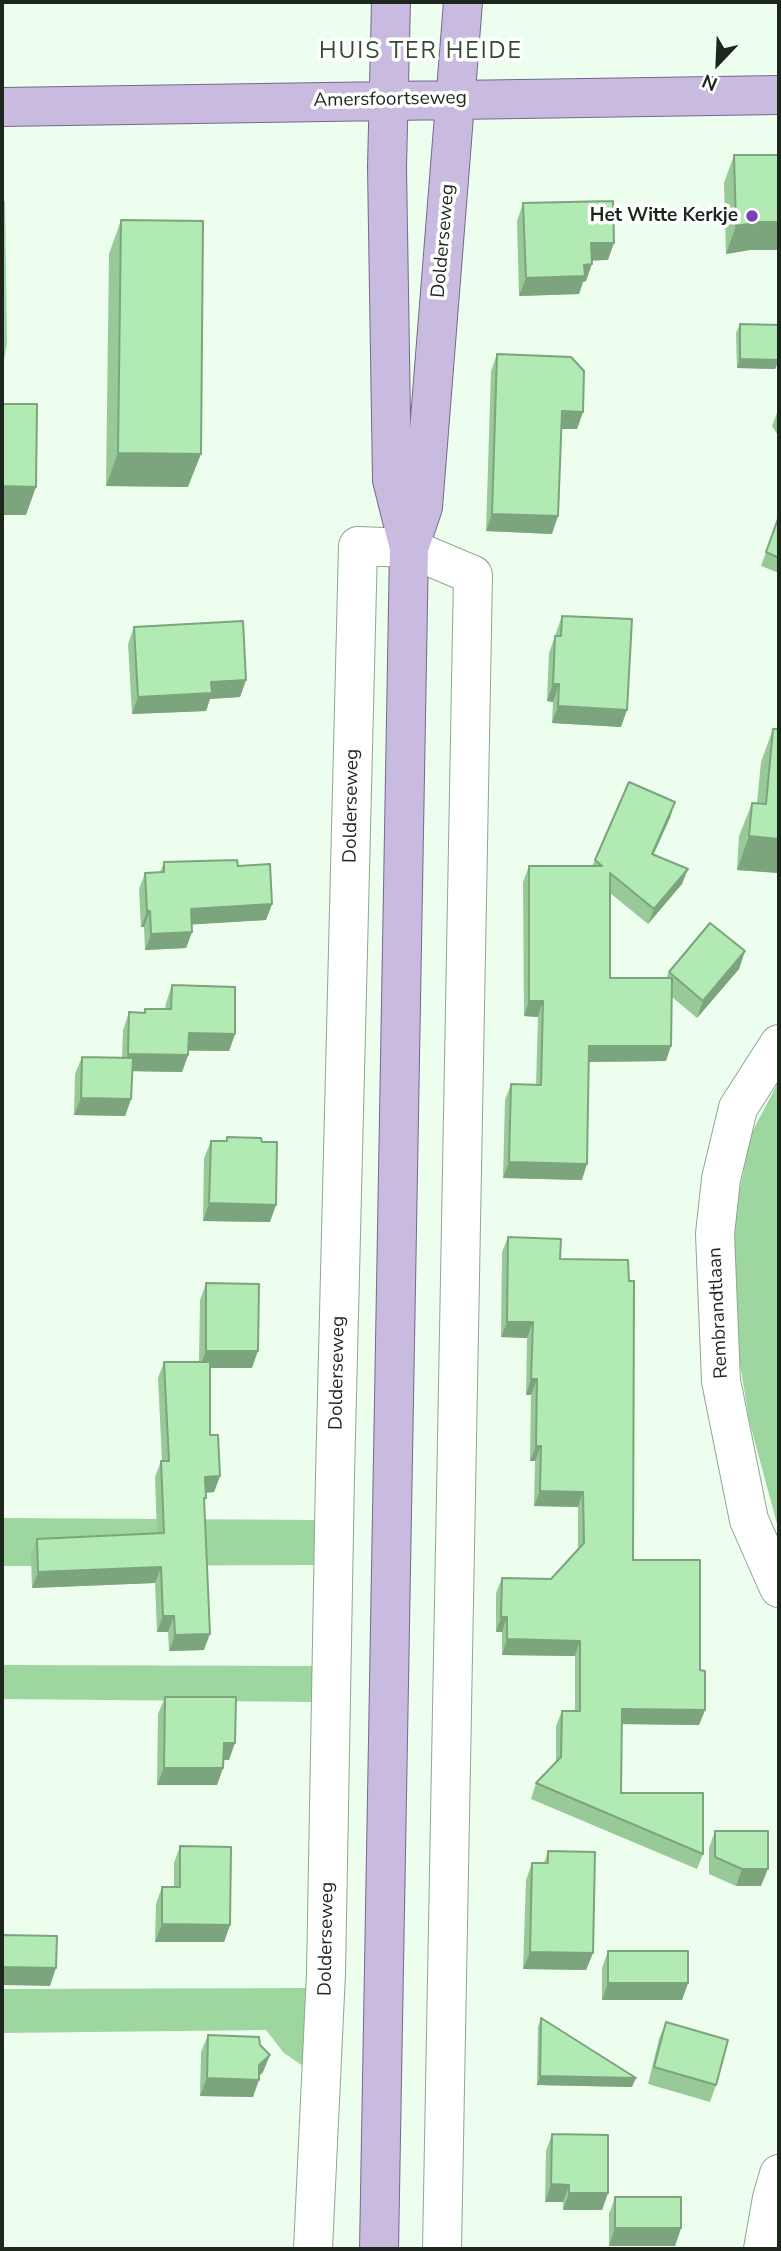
<!DOCTYPE html>
<html>
<head>
<meta charset="utf-8">
<style>
	body { margin:0 }
	#map { position:relative; width:781px; height:2251px; overflow:hidden; background:#eefeee; font-family:"Nunito Sans",sans-serif }
	canvas { display:block }
	.frame { position:absolute; inset:0; border:4px solid #1c261c; pointer-events:none }
	.north { position:absolute; left:683px; top:28px; width:70px; height:70px; -webkit-text-stroke:5px #fff; paint-order:stroke; rotate:203deg; font-size:19px; font-weight:700; line-height:28px; text-align:center; color:#1c261c }
	.north::after { content:''; display:block; margin:auto; width:24px; height:32px; background:#1c261c; clip-path:polygon(50% 0,100% 100%,50% 72%,0 100%) }
</style>
</head>
<body>
<div id="map">
<canvas width="781" height="2251"></canvas>
<div class="frame"></div>
<div class="north">N</div>
</div>
<script>
const c = document.querySelector('canvas').getContext('2d');
c.lineJoin = 'round';
function paint(path, color) {
  c.fillStyle = color;
  c.fill(path, 'evenodd');
}
function poly(rows) {
  const path = new Path2D();
  for (const r of rows) {
    path.moveTo(r[0], r[1]);
    for (let i = 2; i < r.length; i += 2) path.lineTo(r[i], r[i + 1]);
  }
  return path;
}
function trace(path, color, width, dash) {
  c.strokeStyle = color;
  c.lineWidth = width;
  c.lineCap = dash ? 'butt' : 'round';
  c.setLineDash(dash || []);
  c.stroke(path);
}
function label(font, color, halo, rows, align = 'center') {
  c.font = font + ' "Nunito Sans",sans-serif';
  c.lineWidth = 7;
  c.setLineDash([]);
  c.textBaseline = 'middle';
  c.strokeStyle = halo;
  c.fillStyle = color;
  for (const [text, x, y, turn = 0] of rows) {
    c.save();
    c.translate(x, y);
    c.rotate((+turn || 0) * Math.PI / 180);
    c.textAlign = isNaN(turn) ? turn : align;
    if (halo) c.strokeText(text, 0, 0);
    c.fillText(text, 0, 0);
    c.restore();
  }
}
const forest = poly([
	[2,201,5,201,7,343,2,372],
	[779,1081,779,1531,749,1420,737,1345,734,1239,738,1198,751,1134],
	[2,1518,320,1520,319,1565,2,1566],
	[2,1665,317,1666,316,1702,2,1699],
	[311,1988,309,2070,284,2053,266,2030,2,2033,2,1989]
]);
const street = poly([
	[779,1044,738,1108,721,1179,715,1234,721,1381,749,1520,779,1588],
	[313,2249,326,1973,335,1476,358,546,409,548,473,575,442,2249],
	[763,2249,772,2198,779,2174]
]);
const primary = poly([
	[2,107,779,95],
	[410,545,423,507,463,2],
	[379,2249,409,548,392,480,387,167,391,2]
]);
const wall = poly([
	[734,155,779,155,779,250,750,250,726,254,724,183],
	[523,203,608,260,592,260,586,281,583,282,579,294,519,296,517,221],
	[121,220,188,487,106,486,109,254],
	[740,324,779,360,775,369,737,368,736,333],
	[497,354,583,412,577,429,561,429,552,534,486,531,491,371],
	[779,411,779,437,772,426,777,413],
	[779,516,779,573,761,566],
	[562,616,621,727,552,723,553,702,547,701,549,653],
	[134,627,246,680,240,697,210,699,206,711,132,714,128,644],
	[773,729,779,873,737,870,739,836,752,803,757,803,761,762],
	[675,802,653,854,682,884,648,924,610,893,610,978,666,978,669,972,745,951,739,969,697,1018,672,997,666,1061,589,1062,582,1180,503,1178,505,1100,511,1084,536,1085,538,1017,524,1016,523,882,529,866,592,866,595,860],
	[164,862,238,866,272,904,266,920,191,924,192,932,186,948,145,950,144,927,141,927,139,889,145,873,160,872],
	[172,985,235,1034,229,1051,188,1051,188,1055,182,1072,132,1071,131,1099,125,1116,74,1115,75,1074,82,1057,122,1058,123,1030,129,1012,144,1013,145,1009,165,1009,166,1003],
	[227,1137,270,1222,203,1221,204,1158,211,1141,226,1141],
	[508,1237,560,1259,633,1560,700,1670,705,1710,699,1725,622,1724,621,1793,703,1854,697,1869,531,1799,536,1783,556,1762,556,1726,562,1711,575,1711,575,1656,502,1655,502,1632,496,1632,496,1593,502,1578,551,1579,578,1550,578,1507,534,1506,535,1461,530,1461,531,1395,526,1395,527,1338,501,1337,502,1252],
	[206,1283,252,1368,210,1368,210,1435,220,1476,214,1492,206,1493,206,1498,204,1502,204,1650,169,1651,168,1632,157,1632,155,1583,32,1588,31,1555,37,1539,157,1534,155,1477,161,1461,162,1461,158,1378,164,1362,199,1362,200,1300],
	[165,1697,229,1760,223,1760,223,1768,217,1785,157,1785,158,1714],
	[715,1831,761,1886,736,1886,709,1874,709,1848],
	[180,1846,230,1925,224,1942,155,1942,156,1904,162,1887,174,1887,174,1863],
	[548,1851,593,1953,586,1970,523,1969,526,1880,532,1863,544,1863],
	[608,1951,688,1983,682,2000,602,2000,602,1968],
	[541,2018,632,2087,537,2085,538,2027],
	[666,2022,716,2085,710,2102,648,2084,659,2039],
	[208,2035,263,2072,259,2076,253,2097,200,2096,201,2052],
	[552,2134,608,2193,602,2210,563,2210,563,2202,545,2202,546,2151],
	[615,2197,681,2228,675,2246,609,2246,609,2214]
]);
const shadedWall = poly([
	[760,222,779,222,779,250,750,250,726,254,736,226],
	[591,243,614,243,608,260,585,261],
	[592,264,586,281,583,282,579,294,519,296,526,278,584,265],
	[740,359,779,360,775,369,737,368],
	[562,411,583,412,577,429,555,429],
	[118,453,201,454,188,487,106,486],
	[2,486,36,487,26,515,2,515],
	[492,514,558,516,552,534,486,531],
	[246,680,240,697,210,699,206,711,132,714,138,697,211,682],
	[553,684,559,684,553,702,547,701],
	[558,706,627,710,621,727,552,723],
	[675,802,670,818,647,869,652,854],
	[749,836,779,839,779,873,737,870],
	[688,869,682,884,648,924,654,909],
	[272,904,266,920,185,925,191,909],
	[147,911,150,911,144,927,141,927],
	[192,932,186,948,145,950,151,934],
	[745,951,739,969,697,1018,703,1001],
	[529,1001,543,1001,538,1017,524,1016],
	[189,1033,235,1034,229,1051,183,1050],
	[589,1046,671,1046,666,1061,583,1062],
	[128,1054,188,1055,182,1072,122,1071],
	[81,1098,131,1099,125,1116,74,1115],
	[509,1162,587,1164,582,1180,503,1178],
	[209,1203,276,1205,270,1222,203,1221],
	[507,1322,533,1322,527,1338,501,1337],
	[206,1351,258,1351,252,1368,199,1368],
	[531,1379,537,1379,531,1395,526,1395],
	[536,1446,541,1446,535,1461,530,1461],
	[220,1476,214,1492,199,1493,205,1477],
	[540,1491,583,1492,578,1507,534,1506],
	[161,1567,155,1583,32,1588,38,1572],
	[163,1616,174,1616,168,1632,157,1632],
	[501,1617,507,1617,502,1632,496,1632],
	[210,1634,204,1650,169,1651,175,1635],
	[507,1639,580,1641,575,1656,502,1655],
	[622,1709,705,1710,699,1725,616,1724],
	[224,1743,235,1743,229,1760,217,1760],
	[164,1768,223,1768,217,1785,157,1785],
	[742,1869,768,1869,761,1886,736,1886],
	[162,1924,230,1925,224,1942,155,1942],
	[530,1952,593,1953,586,1970,523,1969],
	[2,1967,56,1968,50,1986,2,1985],
	[608,1983,688,1983,682,2000,602,2000],
	[270,2055,263,2072,255,2080,259,2080,253,2097,200,2096,207,2078,259,2065],
	[540,2076,636,2078,632,2087,537,2085],
	[551,2184,569,2185,563,2202,545,2202],
	[569,2193,608,2193,602,2210,563,2210],
	[615,2228,681,2228,675,2246,609,2246]
]);
const building = poly([
	[734,155,779,155,779,222,760,222,736,226,734,155],
	[613,201,614,243,591,243,592,264,584,265,585,276,526,278,523,203,613,201],
	[121,220,203,221,201,454,118,453,121,220],
	[740,324,779,325,779,360,740,359,740,324],
	[497,354,571,357,584,371,583,412,562,411,558,516,492,514,497,354],
	[2,404,37,404,36,487,2,486,2,404],
	[779,516,779,558,766,552,779,516],
	[562,616,632,619,627,710,558,706,559,684,553,684,555,636,561,636,562,616],
	[243,621,246,680,211,682,212,693,138,697,134,627,243,621],
	[773,729,779,729,779,839,749,836,752,803,766,804,773,729],
	[629,782,675,802,652,854,688,869,654,909,610,873,610,978,672,978,671,1046,589,1046,587,1164,509,1162,511,1084,541,1085,543,1001,529,1001,529,866,602,866,595,860,629,782],
	[237,860,238,866,270,864,272,904,191,909,192,932,151,934,150,911,147,911,145,873,164,872,164,862,237,860],
	[710,923,745,951,703,1001,669,972,710,923],
	[172,985,235,987,235,1034,189,1033,188,1055,128,1054,129,1012,145,1013,145,1009,171,1009,172,985],
	[82,1057,133,1058,131,1099,81,1098,82,1057],
	[227,1137,261,1138,262,1142,277,1142,276,1205,209,1203,211,1141,227,1141,227,1137],
	[508,1237,561,1239,560,1259,628,1260,629,1281,634,1281,633,1560,700,1560,700,1670,705,1671,705,1710,622,1709,621,1793,703,1793,703,1854,536,1783,561,1757,562,1711,580,1711,580,1641,507,1639,507,1617,501,1617,502,1578,551,1579,584,1543,583,1492,540,1491,541,1446,536,1446,537,1379,531,1379,533,1322,507,1322,508,1237],
	[206,1283,259,1284,258,1351,206,1351,206,1283],
	[164,1362,210,1362,210,1435,218,1435,220,1476,205,1477,206,1498,204,1498,210,1634,175,1635,174,1616,163,1616,161,1567,38,1572,37,1539,164,1533,161,1461,169,1461,164,1362],
	[165,1697,236,1697,235,1743,224,1743,223,1768,164,1768,165,1697],
	[715,1831,768,1831,768,1869,742,1869,715,1857,715,1831],
	[180,1846,231,1847,230,1925,162,1924,162,1887,180,1887,180,1846],
	[548,1851,595,1852,593,1953,530,1952,532,1863,548,1863,548,1851],
	[2,1935,57,1936,56,1968,2,1967,2,1935],
	[608,1951,688,1951,688,1983,608,1983,608,1951],
	[541,2018,636,2078,540,2076,541,2018],
	[666,2022,728,2040,716,2085,654,2067,666,2022],
	[208,2035,259,2037,260,2045,270,2055,259,2065,259,2080,207,2078,208,2035],
	[552,2134,608,2135,608,2193,569,2193,569,2185,551,2184,552,2134],
	[615,2197,681,2197,681,2228,615,2228,615,2197]
]);
const markers = [
	[752,216,7,"#7940b7"]
];
const streetNames = [
	["Amersfoortseweg",390,100,-1],
	["Dolderseweg",444,241,-85],
	["Dolderseweg",352,806,-89],
	["Rembrandtlaan",719,1313,-93],
	["Dolderseweg",338,1373,-89],
	["Dolderseweg",327,1939,-89]
];
const poiNames = [
	["Het Witte Kerkje",738,216]
];
const quarterNames = [
	["HUIS TER HEIDE",421,52]
];
paint(forest, '#9dd69e');
trace(street, '#8ea88e', 40);
trace(primary, '#75688e', 40);
trace(street, '#fff', 38);
trace(primary, '#c9bae0', 38);
paint(wall, '#98c999');
paint(shadedWall, '#7ca47d');
paint(building, '#b1eab2');
trace(building, '#7ca47d', 2);
for (const [x, y, r, color] of markers) {
  const dot = new Path2D();
  dot.arc(x, y, r, 0, 2 * Math.PI);
  c.fillStyle = color;
  c.fill(dot);
  trace(dot, '#fff', 2.5);
}
label('19px', '#1c261c', '#fff', streetNames);
label('bold 19px', '#1c261c', '#fff', poiNames, 'right');
c.letterSpacing = '2px';
label('23px', '#334933', '#fff', quarterNames);
c.letterSpacing = '0px';
</script>
</body>
</html>
